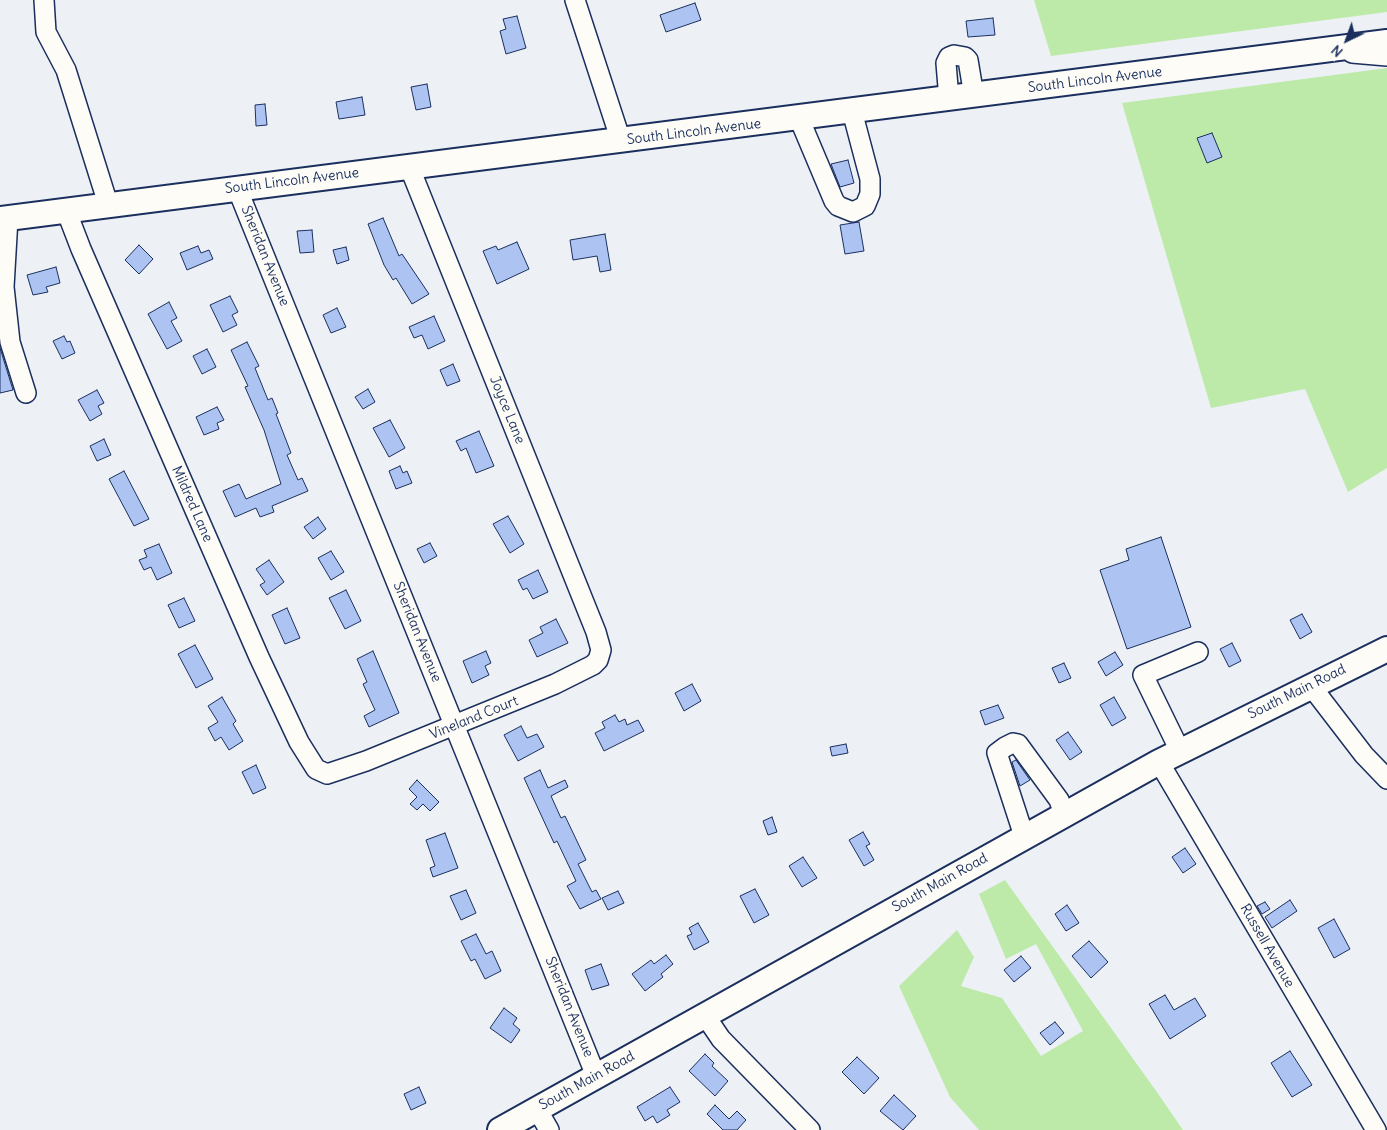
<!DOCTYPE html>
<html>
<head>
<meta charset="utf-8">
<style>
	body { margin:0 }
	#map { position:relative; width:1387px; height:1130px; overflow:hidden; background:#edf1f6; font-family:Delius,sans-serif }
	canvas { display:block }
	.north { position:absolute; left:1322px; top:15px; width:50px; height:50px; -webkit-text-stroke:4px #fdfcf7; paint-order:stroke; rotate:222deg; font-size:14px; font-weight:700; line-height:20px; text-align:center; color:#1b2f5e }
	.north::after { content:''; display:block; margin:auto; width:18px; height:22px; background:#1b2f5e; clip-path:polygon(50% 0,100% 100%,50% 72%,0 100%) }
</style>
</head>
<body>
<div id="map">
<canvas width="1387" height="1130"></canvas>
<div class="north">N</div>
</div>
<script>
const c = document.querySelector('canvas').getContext('2d');
c.lineJoin = 'round';
function paint(path, color) {
  c.fillStyle = color;
  c.fill(path, 'evenodd');
}
function poly(rows) {
  const path = new Path2D();
  for (const r of rows) {
    path.moveTo(r[0], r[1]);
    for (let i = 2; i < r.length; i += 2) path.lineTo(r[i], r[i + 1]);
  }
  return path;
}
function trace(path, color, width, dash) {
  c.strokeStyle = color;
  c.lineWidth = width;
  c.lineCap = dash ? 'butt' : 'round';
  c.setLineDash(dash || []);
  c.stroke(path);
}
function label(font, color, halo, rows, align = 'center') {
  c.font = font + ' Delius,sans-serif';
  c.lineWidth = 4;
  c.setLineDash([]);
  c.textBaseline = 'middle';
  c.strokeStyle = halo;
  c.fillStyle = color;
  for (const [text, x, y, turn = 0] of rows) {
    c.save();
    c.translate(x, y);
    c.rotate((+turn || 0) * Math.PI / 180);
    c.textAlign = isNaN(turn) ? turn : align;
    if (halo) c.strokeText(text, 0, 0);
    c.fillText(text, 0, 0);
    c.restore();
  }
}
const green = poly([
	[1034,0,1387,0,1387,12,1051,56],
	[1387,68,1387,468,1348,492,1305,389,1211,408,1122,103],
	[1005,880,1159,1095,1183,1130,979,1130,950,1097,899,986,957,930,974,957,961,986,1002,998,1041,1056,1083,1031,1036,944,1006,959,979,894]
]);
const building = poly([
	[695,3,701,20,666,32,660,15,695,3],
	[517,16,526,48,506,54,500,31,506,29,503,19,517,16],
	[993,18,995,35,968,37,966,21,993,18],
	[427,84,431,107,416,110,411,87,427,84],
	[362,97,365,115,339,119,336,102,362,97],
	[265,104,267,125,256,126,255,105,265,104],
	[1212,133,1222,157,1207,163,1197,138,1212,133],
	[848,160,854,183,840,187,831,164,848,160],
	[383,218,399,256,402,254,429,294,412,304,396,278,393,280,384,265,368,224,383,218],
	[859,222,864,251,845,254,840,225,859,222],
	[312,230,314,252,300,253,297,231,312,230],
	[605,234,611,270,600,272,597,256,573,260,570,240,605,234],
	[517,242,529,269,497,284,483,251,496,246,498,250,517,242],
	[139,245,153,259,139,274,125,260,139,245],
	[198,246,201,253,209,250,213,259,187,270,180,253,198,246],
	[346,247,349,260,337,264,333,250,346,247],
	[56,267,60,283,46,287,48,292,33,295,27,275,56,267],
	[230,296,238,312,232,315,237,325,223,332,210,305,230,296],
	[169,302,177,318,171,321,182,341,167,349,148,314,169,302],
	[337,308,346,327,331,333,323,315,337,308],
	[434,316,445,341,428,349,422,335,414,338,409,327,434,316],
	[64,336,67,342,70,341,75,353,62,359,53,341,64,336],
	[247,342,259,366,255,368,268,400,272,398,278,413,276,414,291,453,287,455,298,480,302,478,308,491,272,506,274,512,260,517,256,508,235,517,223,491,239,484,246,499,281,484,264,430,245,387,248,386,231,350,247,342],
	[0,348,13,390,0,393,0,348],
	[207,349,216,367,202,374,193,356,207,349],
	[453,364,460,381,447,386,440,370,453,364],
	[368,389,375,402,363,409,355,397,368,389],
	[97,390,104,403,98,406,102,414,90,421,78,400,97,390],
	[217,407,224,420,217,423,219,429,204,435,196,417,217,407],
	[390,420,405,448,389,457,373,428,390,420],
	[479,431,494,466,476,473,466,448,461,451,456,441,479,431],
	[104,439,111,455,97,461,90,446,104,439],
	[400,466,403,473,407,471,412,483,396,489,389,471,400,466],
	[124,471,149,519,134,526,109,479,124,471],
	[508,516,524,544,510,553,493,524,508,516],
	[318,517,326,529,313,539,304,527,318,517],
	[1161,537,1191,627,1127,649,1100,570,1129,560,1126,549,1161,537],
	[430,543,437,556,424,563,417,549,430,543],
	[159,544,172,573,157,580,151,567,144,570,139,560,147,557,144,550,159,544],
	[331,551,344,572,331,580,318,558,331,551],
	[269,560,284,582,267,595,260,585,265,582,256,569,269,560],
	[538,570,548,592,533,599,527,588,523,590,518,580,538,570],
	[346,590,361,621,345,629,329,598,346,590],
	[184,598,195,621,179,628,168,605,184,598],
	[287,608,300,638,285,644,272,615,287,608],
	[1302,614,1312,632,1300,639,1290,620,1302,614],
	[556,619,568,643,537,657,529,640,543,633,540,627,556,619],
	[1232,643,1241,661,1229,667,1220,649,1232,643],
	[195,645,213,679,196,688,178,654,195,645],
	[373,651,399,713,369,727,364,716,375,710,363,684,367,682,357,659,373,651],
	[486,651,491,663,485,666,489,675,472,683,463,661,486,651],
	[1115,652,1123,665,1106,676,1098,662,1115,652],
	[1064,663,1071,678,1059,683,1052,668,1064,663],
	[692,684,701,701,684,711,675,693,692,684],
	[222,697,236,721,233,724,243,741,229,750,221,737,215,741,208,728,218,722,208,706,222,697],
	[1114,697,1126,718,1112,726,1100,705,1114,697],
	[998,705,1004,718,985,725,980,711,998,705],
	[615,715,619,722,625,719,627,725,638,720,644,731,604,751,595,733,605,728,602,722,615,715],
	[521,726,527,738,537,734,544,747,518,761,504,735,521,726],
	[1068,732,1082,752,1070,760,1056,740,1068,732],
	[846,744,848,753,832,756,830,747,846,744],
	[1016,760,1030,780,1020,786,1012,762,1016,760],
	[256,765,266,788,253,794,242,772,256,765],
	[540,770,548,788,565,780,568,787,551,796,561,818,565,816,586,860,578,864,592,892,596,890,601,899,580,909,567,886,576,881,557,841,554,843,524,778,540,770],
	[417,780,439,802,430,811,423,804,417,810,410,804,417,797,409,789,417,780],
	[772,817,777,832,768,835,763,821,772,817],
	[863,832,870,844,866,846,874,860,864,866,849,840,863,832],
	[445,833,458,868,433,877,430,868,435,866,426,840,445,833],
	[1185,848,1196,864,1183,873,1172,857,1185,848],
	[803,857,817,878,802,887,789,866,803,857],
	[755,889,769,915,754,923,740,896,755,889],
	[466,890,476,913,461,920,450,896,466,890],
	[618,891,624,903,608,910,602,898,618,891],
	[1290,900,1297,911,1272,928,1265,917,1290,900],
	[1265,902,1270,909,1262,914,1257,906,1265,902],
	[1067,905,1079,923,1066,931,1055,914,1067,905],
	[1334,919,1350,949,1334,958,1318,928,1334,919],
	[698,923,709,942,694,950,687,936,692,934,689,928,698,923],
	[476,934,486,954,492,951,501,971,485,979,475,959,471,961,461,941,476,934],
	[1089,941,1108,962,1091,978,1072,956,1089,941],
	[666,955,673,964,661,974,663,977,645,991,632,974,651,960,654,964,666,955],
	[1021,956,1031,968,1014,982,1004,970,1021,956],
	[601,964,609,985,592,990,585,970,601,964],
	[1165,995,1174,1010,1195,998,1206,1016,1170,1039,1149,1004,1165,995],
	[504,1008,517,1018,513,1024,520,1030,511,1043,490,1028,504,1008],
	[1055,1022,1064,1033,1050,1045,1040,1033,1055,1022],
	[1290,1051,1312,1085,1292,1097,1271,1063,1290,1051],
	[705,1054,714,1063,712,1066,728,1081,715,1096,689,1071,705,1054],
	[857,1057,879,1078,864,1094,842,1072,857,1057],
	[419,1087,426,1103,411,1110,404,1094,419,1087],
	[670,1087,680,1102,667,1110,670,1115,657,1123,653,1116,645,1121,637,1107,670,1087],
	[894,1095,916,1116,903,1130,880,1111,894,1095],
	[715,1105,729,1119,737,1111,746,1120,737,1130,723,1130,707,1114,715,1105]
]);
const minor = poly([
	[44,0,46,32,66,70,108,204],
	[575,0,621,141],
	[1352,53,1387,56],
	[949,99,946,63,949,57,954,55,965,57,968,60,974,96],
	[799,118,834,201,838,206,853,212,865,206,870,194,870,179,852,111],
	[237,188,596,1076],
	[66,210,81,249,259,657,299,742,316,769,327,774,366,761,555,684,593,665,598,660,601,650,596,632,409,166],
	[8,218,4,287,10,342,26,393],
	[1311,686,1364,755,1387,779],
	[1180,751,1143,675,1198,652],
	[1159,762,1376,1130],
	[1024,836,997,753,1005,747,1013,743,1018,744,1059,800,1064,814],
	[704,1014,721,1039,810,1130],
	[537,1109,549,1130]
]);
const major = poly([
	[0,219,1387,42],
	[500,1130,1159,762,1387,649]
]);
const streetNames = [
	["South Lincoln Avenue",1095,80,-7],
	["South Lincoln Avenue",694,132,-7],
	["South Lincoln Avenue",292,181,-7],
	["Sheridan Avenue",265,256,68],
	["Joyce Lane",507,410,68],
	["Mildred Lane",192,504,66],
	["Sheridan Avenue",417,632,68],
	["South Main Road",1297,692,-26],
	["Vineland Court",474,718,-22],
	["South Main Road",940,883,-29],
	["Russell Avenue",1267,946,60],
	["Sheridan Avenue",569,1007,68],
	["South Main Road",587,1081,-29]
];
paint(green, '#bdeaa8');
paint(building, '#adc4f2');
trace(building, '#1b2f5e', 1);
trace(minor, '#1b2f5e', 22);
trace(major, '#1b2f5e', 28);
trace(minor, '#fdfcf7', 19);
trace(major, '#fdfcf7', 24);
label('14px', '#1b2f5e', '#fdfcf7', streetNames);
</script>
</body>
</html>
